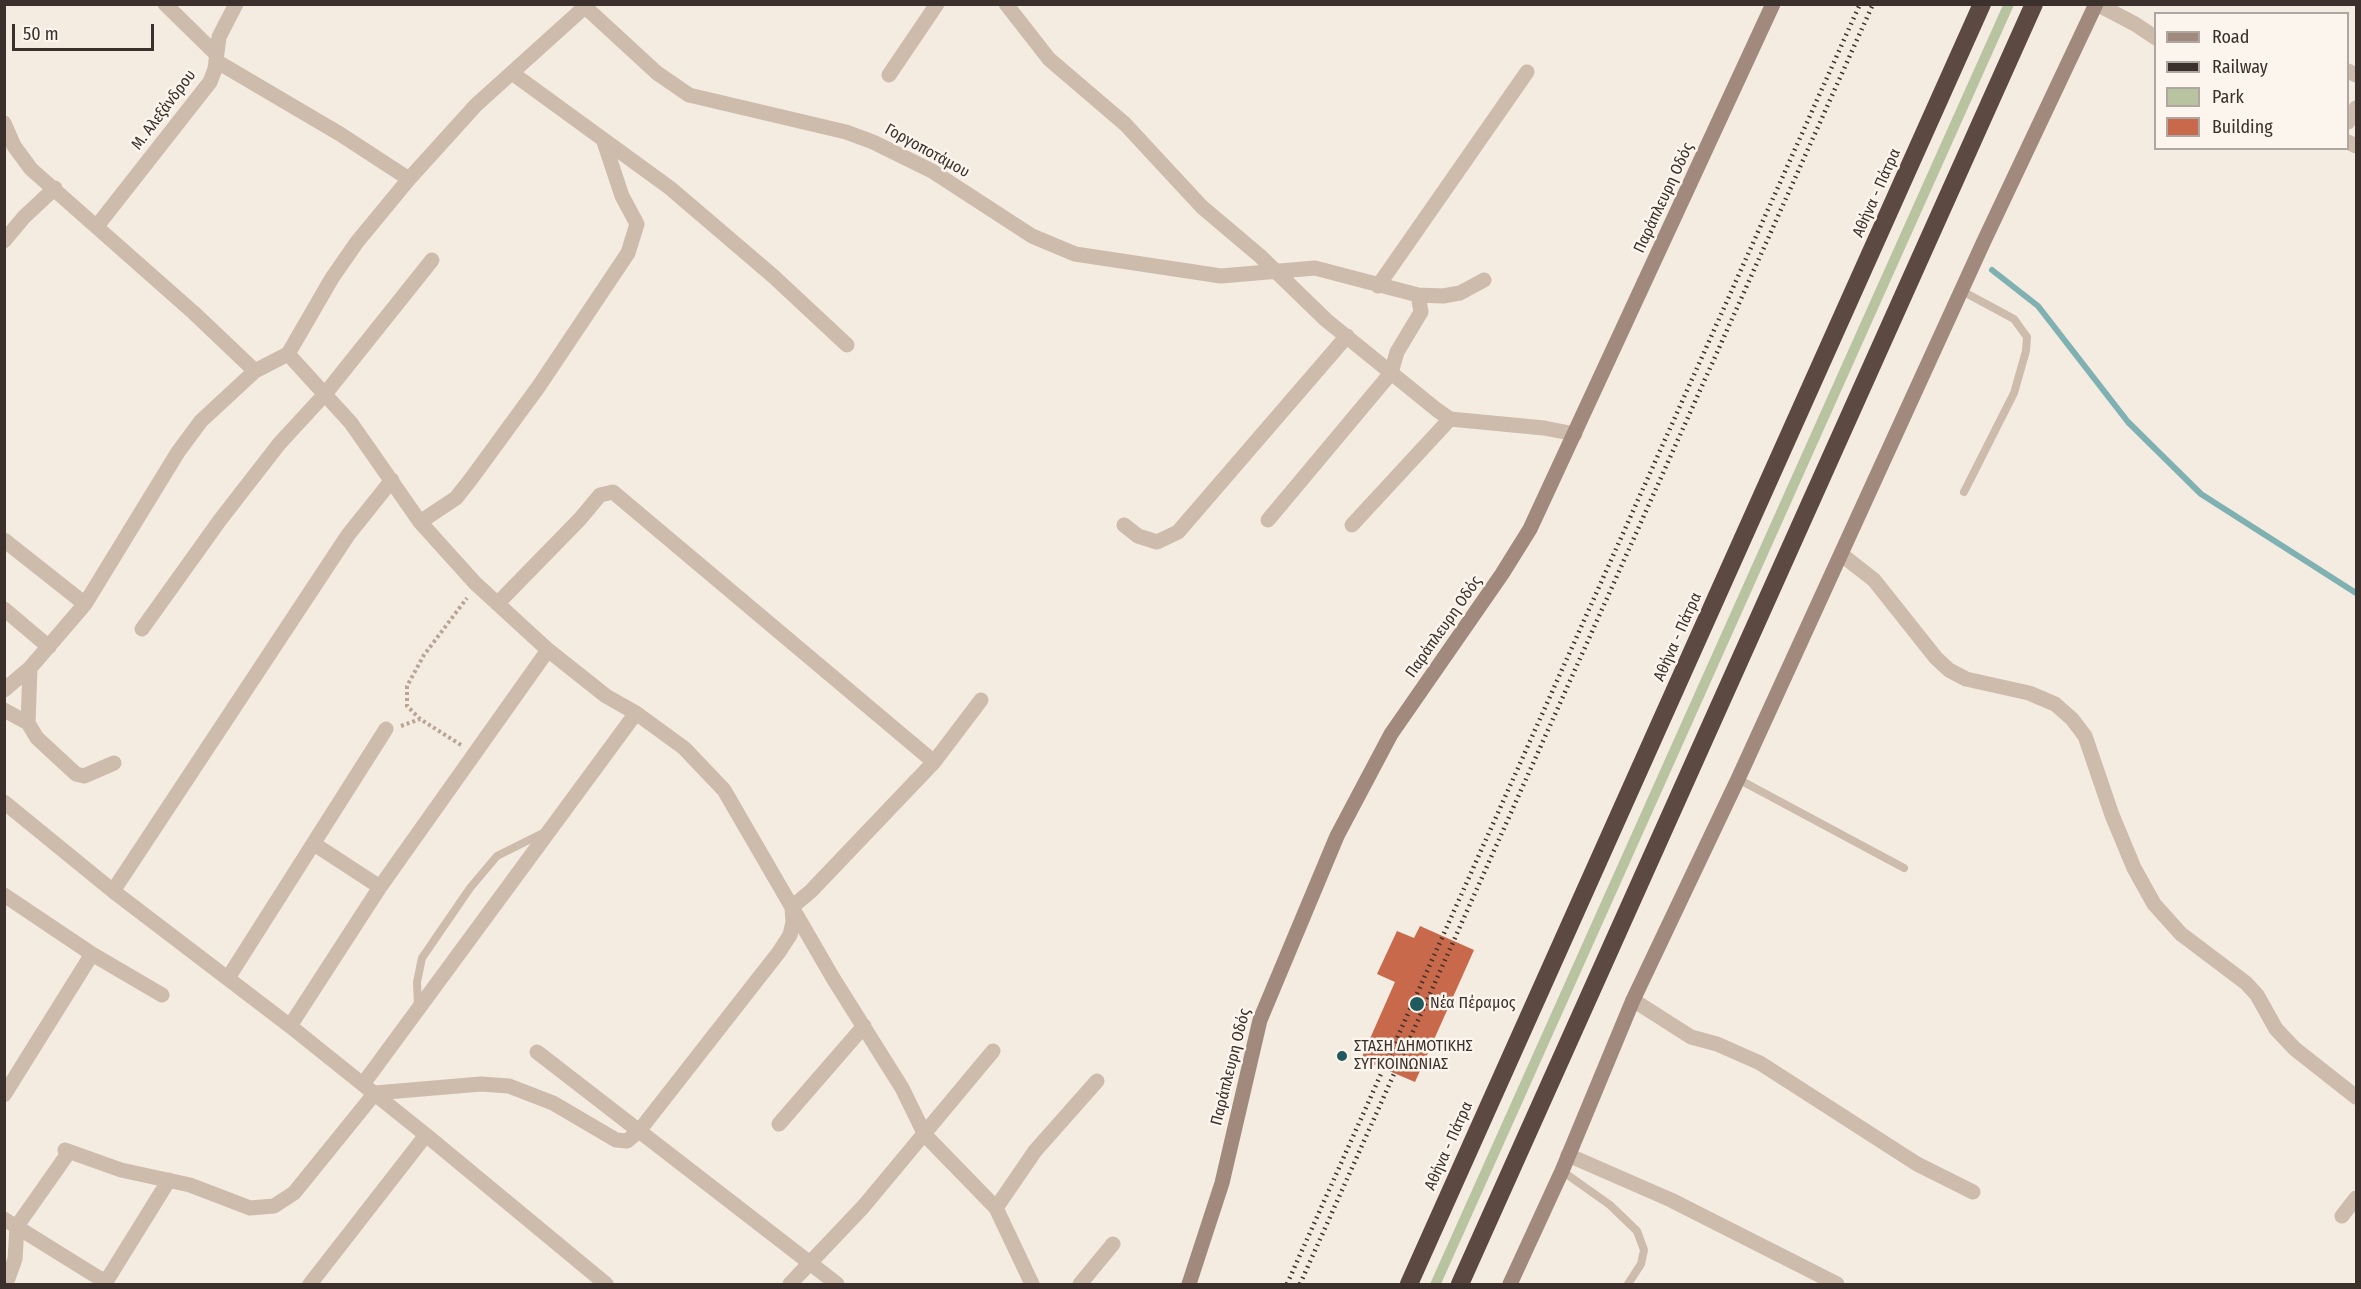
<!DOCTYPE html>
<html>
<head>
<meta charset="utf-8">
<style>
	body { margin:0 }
	#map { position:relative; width:2361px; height:1289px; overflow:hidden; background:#f4ebe1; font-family:"Fira Sans Condensed",sans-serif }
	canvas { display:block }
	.frame { position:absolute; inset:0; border:6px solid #3b302b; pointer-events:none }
	.legend { position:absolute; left:2154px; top:12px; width:195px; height:138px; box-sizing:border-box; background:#fbf5ee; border:2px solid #aea6a0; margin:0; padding:8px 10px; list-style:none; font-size:18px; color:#3b302b }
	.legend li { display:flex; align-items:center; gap:12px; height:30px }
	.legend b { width:30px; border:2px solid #aea6a0 }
	.scale { position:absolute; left:12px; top:24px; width:142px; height:27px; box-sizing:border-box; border:3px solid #3b302b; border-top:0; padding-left:8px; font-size:18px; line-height:21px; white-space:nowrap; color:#3b302b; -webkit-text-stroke:4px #fbf5ee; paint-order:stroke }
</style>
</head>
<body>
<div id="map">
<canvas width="2361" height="1289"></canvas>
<div class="frame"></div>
<ul class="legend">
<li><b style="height:8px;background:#a18a7d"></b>Road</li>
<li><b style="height:8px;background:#3b302b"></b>Railway</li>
<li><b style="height:16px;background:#b8c4a0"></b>Park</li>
<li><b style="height:16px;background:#c8694b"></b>Building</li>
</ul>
<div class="scale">50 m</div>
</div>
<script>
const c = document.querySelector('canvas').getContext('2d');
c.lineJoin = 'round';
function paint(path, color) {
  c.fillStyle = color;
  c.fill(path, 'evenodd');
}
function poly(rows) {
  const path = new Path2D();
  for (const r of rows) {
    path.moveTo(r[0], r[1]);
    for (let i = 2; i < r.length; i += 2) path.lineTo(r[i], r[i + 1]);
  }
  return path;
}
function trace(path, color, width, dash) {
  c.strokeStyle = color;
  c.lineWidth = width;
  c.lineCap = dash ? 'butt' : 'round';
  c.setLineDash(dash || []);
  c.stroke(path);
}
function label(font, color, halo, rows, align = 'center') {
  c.font = font + ' "Fira Sans Condensed",sans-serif';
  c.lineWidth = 5;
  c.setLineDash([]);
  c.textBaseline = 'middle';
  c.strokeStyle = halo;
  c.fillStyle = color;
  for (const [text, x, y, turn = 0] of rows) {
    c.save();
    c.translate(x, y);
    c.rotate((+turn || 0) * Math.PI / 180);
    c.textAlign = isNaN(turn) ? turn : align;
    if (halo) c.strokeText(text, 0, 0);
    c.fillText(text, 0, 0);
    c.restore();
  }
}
const green = poly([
	[2003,5,2014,5,1441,1284,1430,1284]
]);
const stream = poly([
	[1992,270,2038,306,2128,422,2201,494,2356,593]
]);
const building = poly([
	[1420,926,1474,950,1415,1082,1361,1059,1395,982,1377,974,1397,931,1414,938]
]);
const path = poly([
	[401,726,420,719],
	[461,745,420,719,407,706,407,686,424,655,467,598]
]);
const lane = poly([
	[1962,291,2014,319,2027,337,2026,351,2014,393,1964,492],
	[1738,779,1904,868],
	[418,1006,417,982,422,958,470,888,497,856,545,832],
	[1562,1171,1610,1205,1637,1231,1644,1250,1641,1264,1628,1284]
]);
const street = poly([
	[165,4,216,54],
	[582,4,657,73,689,95,846,132,873,142,932,171,1032,236,1075,254,1221,276,1315,268,1418,295,1443,296,1460,293,1484,280],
	[1006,4,1049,59,1125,124,1202,207,1260,256,1326,320,1437,410,1450,419,1544,428,1575,434],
	[2097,4,2135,24,2156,38],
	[216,61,340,134,409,179],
	[2348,71,2356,75],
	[512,73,670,188,773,276,847,345],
	[889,75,937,4],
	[2348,122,2356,108],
	[4,123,14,146,31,169,194,313,255,371],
	[2348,142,2356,146],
	[97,226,210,82,215,69,219,37,236,4],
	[4,241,24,217,55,188],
	[1378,286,1527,72],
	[288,354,351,423,420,522,475,583,548,650,606,696,636,713,684,748,724,790,833,978,902,1088,925,1135,996,1208,1032,1284],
	[1268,520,1391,373,1397,352,1421,312,1418,295],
	[420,522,456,498,471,479,539,386,628,253,637,224,622,196,604,142],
	[1124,525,1138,536,1157,542,1178,532,1347,336],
	[1352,525,1450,419],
	[4,540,85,604],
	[1842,555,1874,580,1936,658,1949,670,1966,679,2029,693,2055,704,2072,719,2085,736,2112,815,2134,868,2154,904,2181,934,2246,983,2257,995,2276,1029,2295,1049,2356,1097],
	[498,603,580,519,600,495,613,492,934,762],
	[4,609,49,647],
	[142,629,220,520,279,444,325,394,432,260],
	[30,668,28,723,37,738,76,774,84,776,114,763],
	[4,690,30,668,85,604,178,452,201,421,255,371,288,354,332,278,357,242,409,179,476,105,588,4],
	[4,710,28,723],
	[4,802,113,891,290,1026,380,887,548,650],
	[314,844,380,887],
	[113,891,348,535,392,480],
	[4,895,92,954,162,995],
	[228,978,386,729],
	[1633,1000,1691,1037,1717,1044,1760,1063,1917,1164,1973,1192],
	[290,1026,426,1135,310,1284],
	[537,1052,837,1284],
	[363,1084,636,713],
	[4,1095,92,954],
	[779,1124,864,1026],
	[426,1135,606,1284],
	[65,1150,121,1170,190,1185,250,1208,274,1206,294,1193,375,1093,481,1084,509,1086,553,1103,616,1140,627,1141,639,1131,779,952,790,935,793,922,792,907,811,891,934,762,981,700],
	[1568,1155,1671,1200,1837,1284],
	[996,1208,1035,1151,1097,1081],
	[2342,1216,2356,1198],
	[4,1219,99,1278,107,1280,169,1180],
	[6,1284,15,1259,17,1226,69,1152],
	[790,1284,863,1207,993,1051],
	[1080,1284,1113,1244]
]);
const secondary = poly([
	[1189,1284,1222,1183,1260,1020,1337,836,1391,734,1502,574,1530,529,1773,4],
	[1510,1284,1562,1171,1633,1000,1738,779,1984,241,2096,4]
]);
const highway = poly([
	[1409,1284,1982,4],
	[1460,1284,2034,4]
]);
const rail = poly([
	[1287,1284,1860,4],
	[1300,1284,1873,4]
]);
const markers = [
	[1417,1004,8,"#1f5a5e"],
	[1342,1056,6,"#1f5a5e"]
];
const streetNames = [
	["Μ. Αλεξάνδρου",164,110,-53],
	["Γοργοποτάμου",927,151,29],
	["Αθήνα - Πάτρα",1877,193,-66],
	["Παράπλευρη Οδός",1664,198,-65],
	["Παράπλευρη Οδός",1444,627,-55],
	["Αθήνα - Πάτρα",1678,637,-66],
	["Παράπλευρη Οδός",1231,1067,-76],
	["Αθήνα - Πάτρα",1449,1146,-66]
];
const poiNames = [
	["Νέα Πέραμος",1430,1004],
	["ΣΤΑΣΗ ΔΗΜΟΤΙΚΗΣ",1354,1047],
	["ΣΥΓΚΟΙΝΩΝΙΑΣ",1354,1065]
];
paint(green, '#b8c4a0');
trace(stream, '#7fb0b2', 6);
paint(building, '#c8694b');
trace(path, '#b9a596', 4, [3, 3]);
trace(lane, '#cdbbac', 8);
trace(street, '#cdbbac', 15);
trace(secondary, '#a18a7d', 15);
trace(highway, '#5c4a42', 18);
trace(rail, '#3b302b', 4.5, [1.5, 4.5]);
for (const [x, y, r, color] of markers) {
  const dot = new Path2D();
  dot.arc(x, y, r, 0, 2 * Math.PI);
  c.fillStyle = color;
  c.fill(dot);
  trace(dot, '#fbf5ee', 2);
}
label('16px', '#3b302b', '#fbf5ee', streetNames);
label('16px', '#3b302b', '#fbf5ee', poiNames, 'left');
</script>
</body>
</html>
